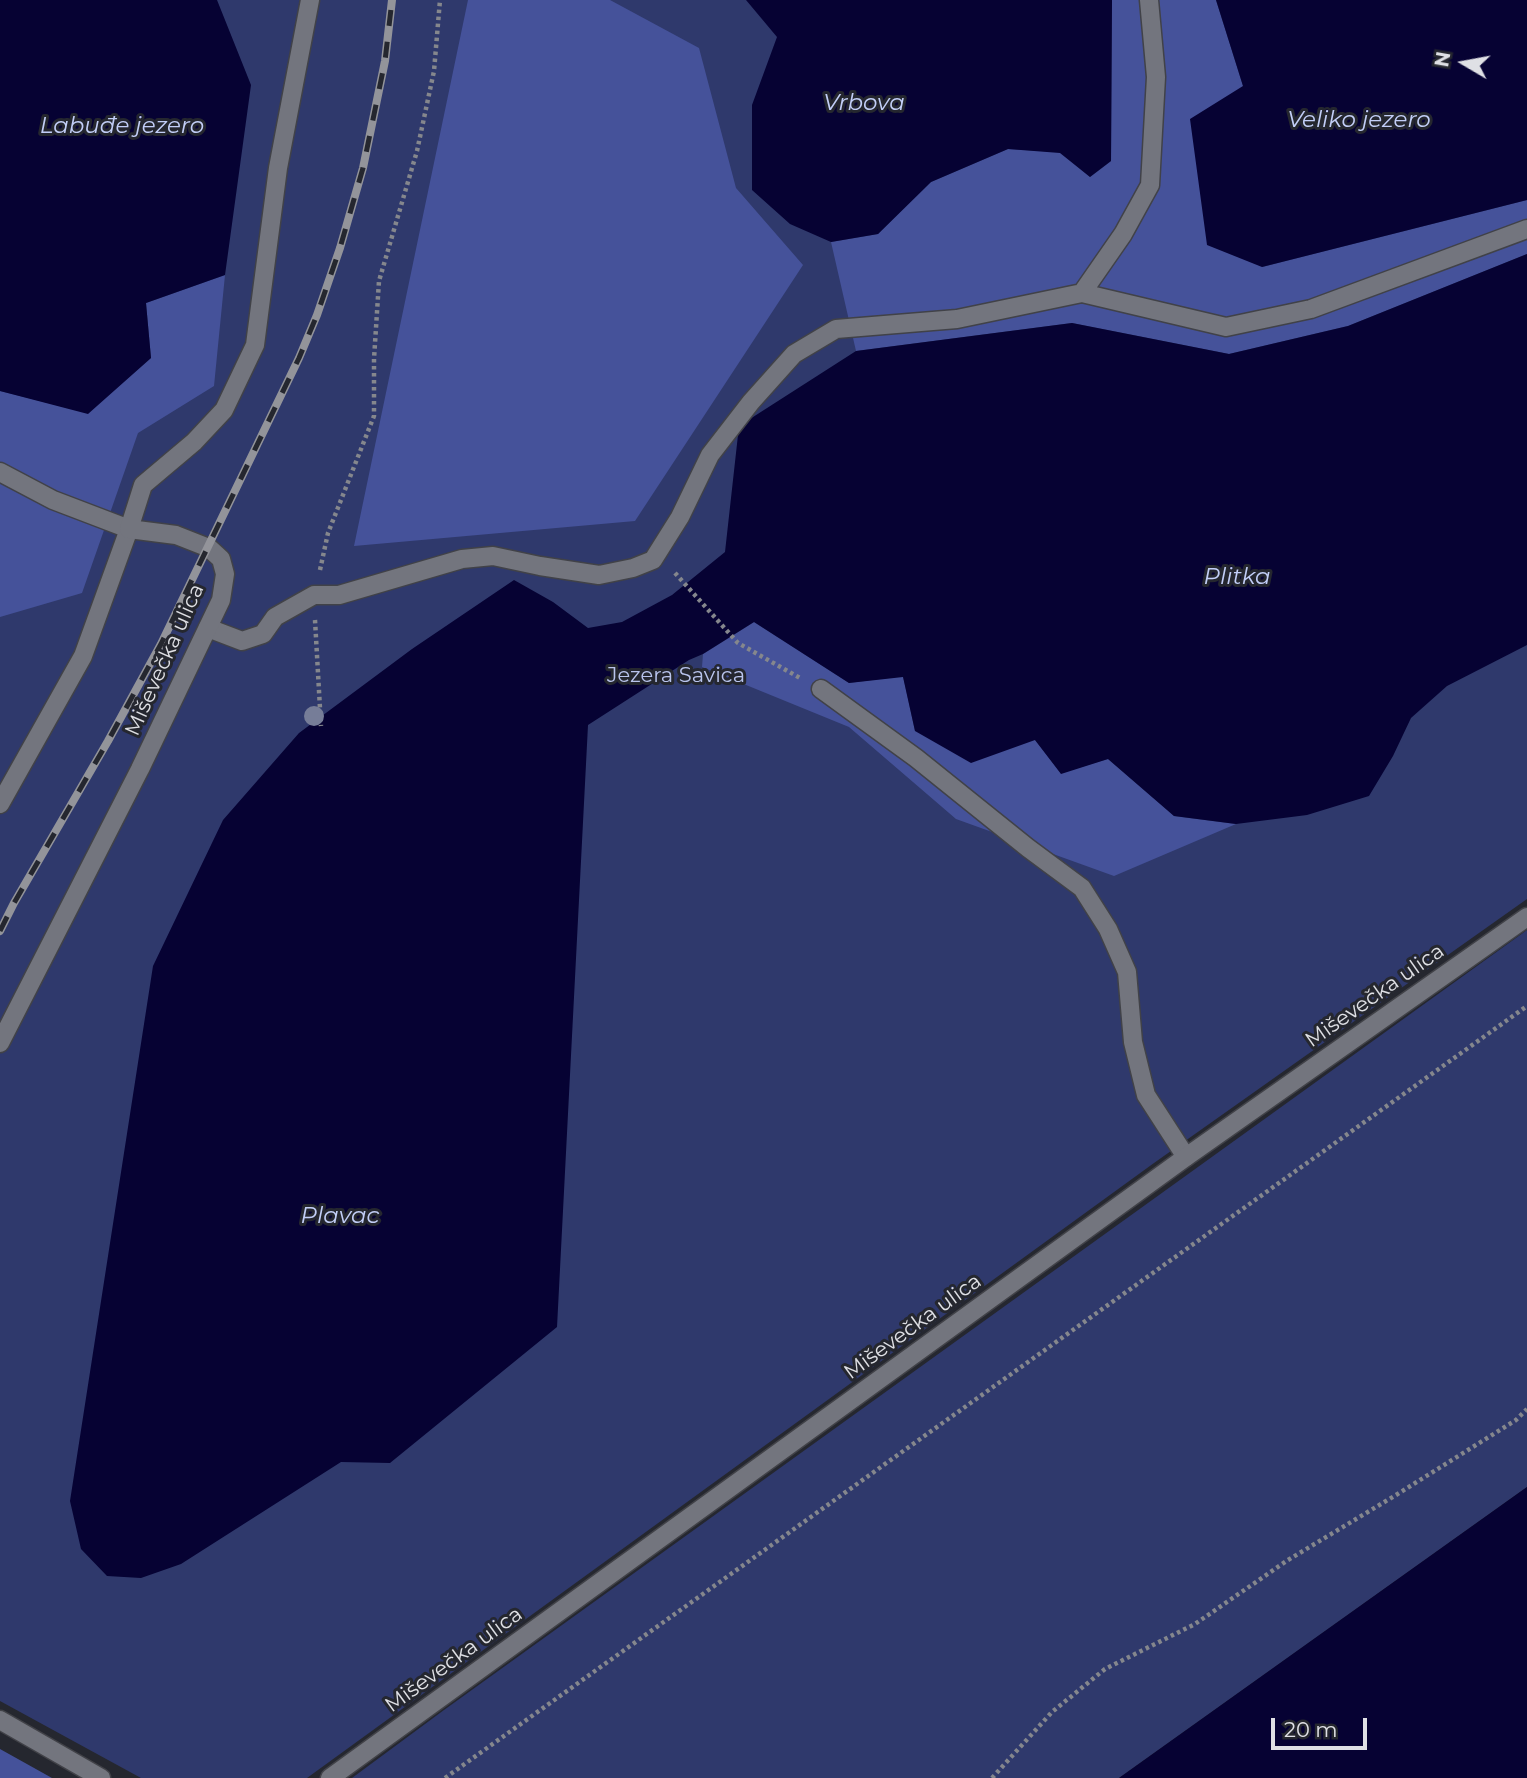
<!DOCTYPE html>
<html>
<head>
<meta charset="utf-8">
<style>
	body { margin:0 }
	#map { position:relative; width:1527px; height:1778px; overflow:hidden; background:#25272f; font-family:Montserrat,sans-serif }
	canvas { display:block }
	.north { position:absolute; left:1429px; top:28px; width:70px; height:70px; -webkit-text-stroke:5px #25272f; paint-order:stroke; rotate:280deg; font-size:19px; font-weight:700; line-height:28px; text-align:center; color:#dfe0e5 }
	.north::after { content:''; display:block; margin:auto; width:24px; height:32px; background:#dfe0e5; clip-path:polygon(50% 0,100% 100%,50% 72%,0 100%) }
	.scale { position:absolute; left:1271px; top:1718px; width:96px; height:32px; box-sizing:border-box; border:4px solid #dfe0e5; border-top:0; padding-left:9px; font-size:21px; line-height:24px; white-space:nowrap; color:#dfe0e5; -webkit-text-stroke:5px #25272f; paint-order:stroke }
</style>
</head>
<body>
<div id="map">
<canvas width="1527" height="1778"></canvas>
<div class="north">N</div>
<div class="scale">20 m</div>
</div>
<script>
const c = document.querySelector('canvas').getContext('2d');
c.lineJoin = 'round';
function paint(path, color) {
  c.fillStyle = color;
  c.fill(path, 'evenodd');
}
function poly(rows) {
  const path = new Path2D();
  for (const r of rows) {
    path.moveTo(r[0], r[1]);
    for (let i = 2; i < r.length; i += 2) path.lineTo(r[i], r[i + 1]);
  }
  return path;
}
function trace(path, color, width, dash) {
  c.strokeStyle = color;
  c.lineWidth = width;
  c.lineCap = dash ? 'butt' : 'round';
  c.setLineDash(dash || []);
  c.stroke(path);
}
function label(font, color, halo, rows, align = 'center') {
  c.font = font + ' Montserrat,sans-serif';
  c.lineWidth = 6;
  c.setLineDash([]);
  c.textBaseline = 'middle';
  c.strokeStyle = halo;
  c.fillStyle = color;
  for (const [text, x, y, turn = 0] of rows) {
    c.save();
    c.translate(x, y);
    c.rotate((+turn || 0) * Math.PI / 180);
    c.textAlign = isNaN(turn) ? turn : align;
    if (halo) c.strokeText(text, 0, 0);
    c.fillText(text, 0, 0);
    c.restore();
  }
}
const green = poly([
	[0,0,1527,0,1527,899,1154,1163,307,1778,141,1778,0,1701],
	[1527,930,1527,1487,1119,1778,352,1778,444,1710]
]);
const forest = poly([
	[468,0,610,0,699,48,736,188,803,265,635,521,354,546],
	[1112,0,1216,0,1243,86,1262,267,1527,200,1527,254,1348,326,1229,354,1072,323,856,351,831,242,878,234,931,182,1008,149,1060,152,1090,177,1111,161],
	[225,275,214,386,138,433,82,593,0,617,0,391,88,413,151,358,146,303],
	[754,622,849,683,903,676,915,731,1035,740,1061,773,1108,759,1174,816,1236,824,1114,876,956,819,849,727,702,667,703,654],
	[0,1749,52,1778,0,1778]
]);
const water = poly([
	[0,0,217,0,251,85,225,275,146,303,151,358,88,414,0,391],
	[746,0,1112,0,1111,161,1090,177,1060,153,1008,149,931,182,878,234,831,242,790,224,752,190,752,105,777,37],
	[1216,0,1527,0,1527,200,1262,267,1207,245,1190,119,1243,86],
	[1527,254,1527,645,1447,686,1411,718,1393,756,1369,796,1307,815,1236,824,1174,816,1108,759,1061,774,1035,740,971,763,915,731,903,677,849,683,754,622,703,654,689,660,588,725,557,1327,390,1463,341,1462,181,1564,141,1578,107,1576,81,1549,70,1501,153,966,223,820,299,733,412,649,514,580,553,602,588,628,622,622,672,595,725,552,739,426,856,351,1072,323,1229,354,1348,326],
	[1527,1487,1527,1778,1119,1778,1325,1631]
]);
const path = poly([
	[320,570,328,533,374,416,374,359,379,281,417,151,434,71,440,0],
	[675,573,738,643,800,678],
	[315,620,321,726],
	[445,1778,1527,1006],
	[992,1778,1052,1712,1105,1669,1195,1624,1288,1560,1396,1495,1516,1420,1527,1409]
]);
const lane = poly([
	[1082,293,1123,234,1150,185,1156,77,1149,0],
	[0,472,53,500,129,529,83,656,0,804],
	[208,628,242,641,263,634,275,617,314,595,339,595,462,559,493,556,540,566,599,575,633,568,653,560,680,517,710,455,751,402,794,354,836,329,957,319,1082,293,1226,327,1311,309,1527,229],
	[821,689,916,758,1028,848,1082,888,1108,929,1127,972,1133,1042,1146,1095,1186,1157]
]);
const street = poly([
	[0,1043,140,769,221,600,225,574,221,559,209,548,176,535,129,529,143,485,194,442,224,410,255,345,278,168,310,0],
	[0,1720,101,1778],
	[330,1778,1186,1157,1527,917]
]);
const rail = poly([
	[0,931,14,903,108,741,161,644,299,358,317,315,340,248,363,168,385,61,392,0]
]);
const trees = [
	[314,716]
];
const streetNames = [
	["Miševečka ulica",165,660,-66],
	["Miševečka ulica",1375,996,-35],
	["Miševečka ulica",913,1327,-36],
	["Miševečka ulica",454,1660,-36]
];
const parkNames = [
	["Jezera Savica",676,676]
];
const waterNames = [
	["Vrbova",864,103],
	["Veliko jezero",1359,120],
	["Labuđe jezero",122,126],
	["Plitka",1237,577],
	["Plavac",340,1216]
];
paint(green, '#2f396c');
paint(forest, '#45529a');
paint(water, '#060233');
trace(lane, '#414248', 21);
trace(street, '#414248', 21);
trace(path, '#85878d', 4.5, [3.5, 3.5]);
trace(lane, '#73757e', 18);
trace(street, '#73757e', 18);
trace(rail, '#93949a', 8);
trace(rail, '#25272f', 5, [16]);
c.fillStyle = '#767d98';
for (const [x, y] of trees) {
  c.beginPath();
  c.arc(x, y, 10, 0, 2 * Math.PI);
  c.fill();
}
label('21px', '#dfe0e5', '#25272f', streetNames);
label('21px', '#b9c4ed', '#25272f', parkNames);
label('italic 23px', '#c2cef7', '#25272f', waterNames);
</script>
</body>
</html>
